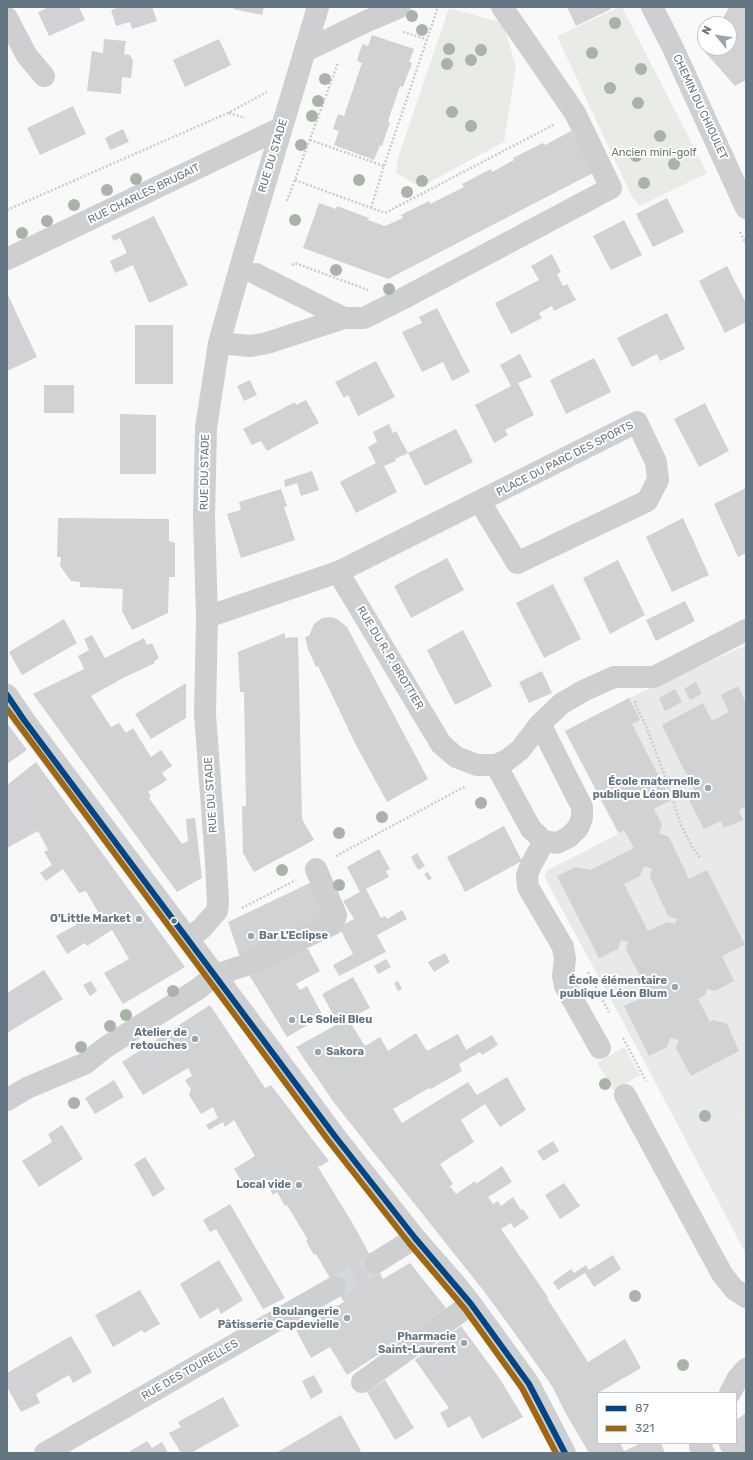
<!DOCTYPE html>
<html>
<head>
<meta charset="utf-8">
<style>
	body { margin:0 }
	#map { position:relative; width:753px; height:1460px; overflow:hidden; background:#f9f9f9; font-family:Rubik,sans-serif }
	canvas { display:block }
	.frame { position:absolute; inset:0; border:8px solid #657683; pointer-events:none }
	.legend { position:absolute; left:597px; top:1392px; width:140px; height:52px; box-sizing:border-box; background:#fff; border:1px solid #c1c8cd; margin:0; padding:5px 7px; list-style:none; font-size:12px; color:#657683 }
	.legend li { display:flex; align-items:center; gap:8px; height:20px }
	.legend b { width:20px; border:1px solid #c1c8cd }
	.north { position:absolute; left:697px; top:16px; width:40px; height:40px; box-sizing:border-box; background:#fff; border:1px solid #c1c8cd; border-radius:50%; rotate:299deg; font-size:11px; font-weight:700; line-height:16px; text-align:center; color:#657683 }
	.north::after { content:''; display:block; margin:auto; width:14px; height:18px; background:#99a4ac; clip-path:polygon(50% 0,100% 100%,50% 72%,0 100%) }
</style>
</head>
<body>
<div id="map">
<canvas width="753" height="1460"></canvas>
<div class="frame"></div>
<ul class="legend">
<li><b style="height:5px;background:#004687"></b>87</li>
<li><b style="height:5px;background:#a0670f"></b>321</li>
</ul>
<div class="north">N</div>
</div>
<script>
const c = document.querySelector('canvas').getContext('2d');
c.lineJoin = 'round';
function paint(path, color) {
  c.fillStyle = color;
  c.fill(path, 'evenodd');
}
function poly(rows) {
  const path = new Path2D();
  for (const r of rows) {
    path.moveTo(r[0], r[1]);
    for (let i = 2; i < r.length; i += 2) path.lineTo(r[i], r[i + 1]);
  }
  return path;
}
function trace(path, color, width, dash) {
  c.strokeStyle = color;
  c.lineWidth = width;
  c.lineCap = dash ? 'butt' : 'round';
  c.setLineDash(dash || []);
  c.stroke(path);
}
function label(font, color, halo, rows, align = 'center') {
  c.font = font + ' Rubik,sans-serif';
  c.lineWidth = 4;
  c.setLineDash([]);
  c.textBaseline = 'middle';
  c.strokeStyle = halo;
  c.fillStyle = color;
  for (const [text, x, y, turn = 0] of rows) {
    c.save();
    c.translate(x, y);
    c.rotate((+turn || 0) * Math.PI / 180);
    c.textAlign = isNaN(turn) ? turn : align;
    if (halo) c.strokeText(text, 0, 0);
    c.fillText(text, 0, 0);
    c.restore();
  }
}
const built = poly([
	[746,645,746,1254,636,1046,545,878,545,875,548,870,618,834,565,731,629,698]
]);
const green = poly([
	[620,7,622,7,707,173,640,206,632,197,557,36],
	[449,8,503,23,516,67,504,142,420,187,396,173,397,161],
	[624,1047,640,1075,614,1091,597,1063],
	[746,1099,746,1124,735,1117]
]);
const building = poly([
	[49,7,79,7,85,20,49,36,38,12],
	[120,7,152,7,157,21,132,29,130,22,116,26,111,10],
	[233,7,264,7,262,15,233,9],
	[567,7,610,7,611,9,576,26],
	[729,7,746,7,746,80,735,86,705,52,707,48,729,48,729,24,720,24],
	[372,35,414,49,409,62,412,63,403,87,400,86,388,121,390,122,382,146,380,145,374,160,334,145,339,131,333,129,338,114,344,116,362,63,357,61,359,53,363,44,368,46],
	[104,39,126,41,124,54,130,55,133,61,131,78,122,77,121,94,87,91,92,51,103,53],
	[219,39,231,65,185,87,173,60],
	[73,106,86,134,40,155,27,128],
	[123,129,129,142,110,150,105,138],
	[571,131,593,173,388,279,303,248,319,203,336,209,337,206,369,218,368,220,385,226,403,218,401,215,429,201,430,204,464,187,462,184,491,169,492,172,514,160,513,158,543,143,545,145],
	[667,198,684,232,653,247,636,214],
	[154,216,188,285,149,303,133,265,115,273,110,261,127,253,120,238,114,241,111,236],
	[624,220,642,255,611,270,593,236],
	[552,254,561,272,557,274,563,286,567,284,576,300,554,311,552,306,539,313,542,318,511,334,495,303,539,280,531,266],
	[727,266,746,303,746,322,725,333,699,281],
	[7,293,37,357,7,371],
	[437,308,470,372,452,381,443,362,422,372,402,332,422,323,419,317],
	[667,313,685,349,660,361,657,354,632,367,617,338],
	[135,325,173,325,173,384,135,384],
	[520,354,532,377,518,383,534,415,505,430,508,435,494,443,475,405,511,386,500,365],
	[594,358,611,392,566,414,550,380],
	[376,361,395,397,358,416,348,395,344,398,335,382],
	[250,380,257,395,244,401,237,386],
	[44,385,74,385,74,413,44,413],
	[306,400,319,423,267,451,261,441,252,445,243,429,295,402,296,405],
	[705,403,729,451,699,467,674,419],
	[120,414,156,415,156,474,120,474],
	[389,424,393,433,396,431,408,453,395,459,396,461,384,466,397,492,356,513,340,482,376,463,368,447,377,442,373,432],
	[456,429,473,462,425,486,408,453],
	[312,471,319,490,301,496,297,483,285,487,284,480],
	[746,488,746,553,738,557,714,504],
	[281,489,287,506,284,507,295,540,241,558,227,514,241,510,239,502],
	[58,518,169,519,169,541,175,543,175,577,169,577,168,613,132,630,122,611,123,589,80,587,80,582,71,581,60,566,61,557,57,557],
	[683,518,709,575,672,592,646,537],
	[447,558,464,590,411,618,394,586],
	[618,560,645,615,610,634,583,578],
	[553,584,581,639,544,658,516,603],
	[685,601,695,621,656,641,646,620],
	[331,617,337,619,347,627,428,779,387,802,355,743,318,666,316,667,308,649,305,637,309,636,314,624,322,618],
	[64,619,77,643,22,675,9,652],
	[463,630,492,686,455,705,427,650],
	[285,633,285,638,298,637,302,819,314,840,254,872,243,853,242,806,246,806,244,692,240,692,238,652],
	[92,635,105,658,144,638,147,645,152,643,159,658,154,661,155,663,123,678,91,696,111,727,119,723,126,733,133,728,151,757,161,750,172,766,162,773,167,780,148,792,151,796,149,798,182,844,188,841,186,819,195,818,202,878,177,892,33,694,84,669,78,656,89,650,84,639],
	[542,671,552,693,529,703,519,682],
	[696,682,702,694,690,700,684,689],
	[186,683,186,718,151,739,135,714],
	[738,686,746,703,746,806,739,810,743,820,724,828,721,821,704,829,686,794,694,790,662,725,703,703,712,721,729,712,721,695],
	[675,689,682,702,665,711,659,698],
	[629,698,640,720,632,724,671,800,654,809,662,825,659,833,669,837,689,879,707,870,745,945,722,956,734,981,715,991,707,989,705,995,698,999,710,1022,714,1020,727,1024,739,1051,691,1076,676,1048,679,1040,670,1038,667,1047,649,1056,624,1006,643,997,652,999,654,991,646,988,626,949,628,942,621,940,618,949,599,958,557,876,575,867,591,870,634,848,624,830,619,833,565,731],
	[644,866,652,869,650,877,668,916,677,919,675,924,667,922,648,931,624,884,640,876],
	[7,723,27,750,7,764],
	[36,762,185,967,123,1004,104,973,129,959,112,930,87,946,85,943,67,954,56,936,98,912,86,891,79,893,63,869,46,881,40,873,52,865,44,852,48,850,38,831,7,848,7,785],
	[504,826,522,861,465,892,447,857],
	[379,849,390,869,386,871,389,877,366,889,381,918,385,916,387,919,402,910,407,919,377,935,386,952,339,976,333,965,353,954,339,927,354,919,343,901,360,892,347,867],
	[417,853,425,866,418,870,411,857],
	[428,872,432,879,428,880,424,874],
	[312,882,329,921,241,960,228,922],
	[302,949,308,949,320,971,296,984,300,990,307,986,323,1016,287,1037,248,973],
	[445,953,450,962,434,972,428,962],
	[386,959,391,967,378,974,374,966],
	[44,970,63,999,7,1033,7,993],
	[353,977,370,1008,348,1019,365,1046,380,1037,388,1051,416,1033,427,1051,458,1034,466,1050,492,1035,498,1045,482,1055,480,1052,459,1064,462,1071,431,1089,429,1088,393,1109,402,1123,468,1082,477,1095,507,1077,526,1110,500,1127,485,1104,461,1120,474,1142,440,1164,453,1184,450,1186,456,1194,475,1181,476,1184,502,1166,512,1182,488,1197,493,1204,498,1201,501,1206,513,1197,521,1210,523,1209,529,1218,514,1228,511,1223,501,1229,548,1297,547,1298,588,1362,625,1339,641,1368,598,1393,598,1443,620,1443,624,1451,639,1444,638,1443,661,1443,665,1453,589,1453,565,1412,552,1386,508,1324,483,1290,335,1104,296,1047,338,1024,322,994],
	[91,981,97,991,90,996,83,985],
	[398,981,402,989,398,991,394,983],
	[210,1005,265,1088,271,1085,329,1161,318,1167,353,1224,383,1279,410,1263,446,1308,416,1330,347,1375,330,1347,311,1358,296,1330,344,1302,316,1254,314,1255,306,1241,308,1240,287,1205,285,1206,277,1192,273,1195,264,1177,249,1186,245,1187,234,1169,255,1156,234,1120,225,1127,223,1122,209,1130,206,1125,218,1118,213,1107,201,1114,189,1095,191,1090,185,1080,192,1076,188,1068,143,1095,122,1062],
	[114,1080,124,1097,95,1114,85,1098],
	[62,1125,83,1159,39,1187,22,1161,52,1142,48,1134],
	[553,1141,559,1151,543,1161,537,1151],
	[145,1157,165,1189,153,1197,134,1164],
	[564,1183,580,1206,560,1219,545,1195],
	[230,1204,285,1298,263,1309,216,1229,210,1232,203,1220],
	[613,1255,621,1269,594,1287,585,1273,558,1290,553,1282,571,1269,574,1273,586,1265,589,1270],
	[219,1260,243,1300,221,1314,218,1308,200,1319,180,1284],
	[140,1290,160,1324,144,1333,142,1330,113,1347,95,1315],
	[461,1326,500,1379,523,1417,482,1439,470,1416,448,1428,440,1413,449,1408,415,1360],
	[71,1336,92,1372,73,1383,69,1375,36,1394,40,1403,21,1412,7,1387,7,1373],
	[314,1375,323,1392,311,1399,302,1381],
	[385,1380,414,1428,395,1440,367,1392],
	[223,1397,239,1426,191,1453,181,1453,169,1433,181,1427,178,1422],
	[746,1413,746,1453,722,1453,718,1443,736,1443,736,1420],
	[341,1415,361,1451,358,1453,276,1453],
	[147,1441,152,1448,162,1442,168,1453,127,1453]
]);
const minorTunnel = poly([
	[335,1287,375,1263]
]);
const path = poly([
	[403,32,426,39],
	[229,113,245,118],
	[310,140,384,166,371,208],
	[384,166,438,7],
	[295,180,385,213,555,124],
	[287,201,338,63],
	[7,210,228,113,267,92],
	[740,232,746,244],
	[292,265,295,263,368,290],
	[635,701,636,706,645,724,664,773,681,825,692,847,701,859],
	[336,856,466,786],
	[242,908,296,880],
	[588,972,609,1012],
	[623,1038,646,1081]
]);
const minor = poly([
	[652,7,672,46,746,208],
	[7,18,27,56,44,76],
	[305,51,367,21,400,7],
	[7,259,281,128],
	[256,274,344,318],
	[219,343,251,346,267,343,344,318,364,318,404,298,611,188,575,113,502,7],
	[338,572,441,744,456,757,477,765,496,765,507,760,520,750,540,724,561,704,583,691,614,677,654,677,746,630],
	[207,617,338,572,637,422,656,462,658,480,647,501,517,563,480,502],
	[7,695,24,720,275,1055,334,1135,415,1238,457,1286,471,1304,529,1384,565,1453],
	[496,765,531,829,544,841,557,843,569,837,578,828,582,818,582,807,540,724],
	[544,841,531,865,527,875,528,887,563,947,565,959,563,976,565,986,600,1048],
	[188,939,202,928,217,911,218,903,216,862,205,714,207,617,204,518,206,428,219,343,244,254,318,7],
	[625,1095,722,1274,734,1289,746,1297],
	[7,1100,27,1088,86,1063,106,1047,198,989,215,975,243,966,333,924,336,915,316,869],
	[375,1263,415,1238],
	[362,1382,471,1304],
	[730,1393,738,1378,746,1369],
	[702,1443,700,1447,704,1453],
	[45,1453,335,1287]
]);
const bus1 = poly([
	[7,695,24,720,334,1135,415,1238,471,1304,529,1384,565,1453]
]);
const bus2 = poly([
	[7,709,328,1140,409,1243,465,1309,522,1388,556,1453]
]);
const trees = [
	[412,16],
	[615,23],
	[422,30],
	[449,49],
	[481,50],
	[592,53],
	[471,60],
	[447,64],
	[641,69],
	[325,79],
	[610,88],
	[318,101],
	[638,103],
	[452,112],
	[312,116],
	[471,126],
	[660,136],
	[301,145],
	[636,156],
	[674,164],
	[136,179],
	[359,180],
	[422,181],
	[644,183],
	[107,190],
	[407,192],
	[74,205],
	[295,220],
	[47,221],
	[22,233],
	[336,270],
	[389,289],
	[481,803],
	[382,817],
	[339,833],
	[282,870],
	[339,885],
	[173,991],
	[126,1015],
	[110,1026],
	[81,1047],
	[605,1084],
	[74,1103],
	[705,1116],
	[635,1296],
	[683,1365]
];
const markers = [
	[708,788,4,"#99a4ac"],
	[139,919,4,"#99a4ac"],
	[174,921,3.5,"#657683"],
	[251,936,4,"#99a4ac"],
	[675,987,4,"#99a4ac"],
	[292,1020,4,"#99a4ac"],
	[195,1039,4,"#99a4ac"],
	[318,1052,4,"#99a4ac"],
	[299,1185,4,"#99a4ac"],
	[347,1318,4,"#99a4ac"],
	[464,1343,4,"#99a4ac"]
];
const streetNames = [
	["CHEMIN DU CHIOULET",700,107,65],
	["RUE DU STADE",273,156,-73],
	["RUE CHARLES BRUGAIT",144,194,-26],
	["PLACE DU PARC DES SPORTS",565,459,-27],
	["RUE DU STADE",205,472,-89],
	["RUE DU R. P. BROTTIER",390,658,59],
	["RUE DU STADE",211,795,-94],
	["RUE DES TOURELLES",190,1370,-30]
];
const parkNames = [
	["Ancien mini-golf",654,153]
];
const poiNames = [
	["École maternelle",700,782],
	["publique Léon Blum",700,795],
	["O'Little Market",131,919],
	["Bar L'Eclipse",259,936,"left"],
	["École élémentaire",667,981],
	["publique Léon Blum",667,994],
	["Le Soleil Bleu",300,1020,"left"],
	["Atelier de",187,1033],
	["retouches",187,1046],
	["Sakora",326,1052,"left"],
	["Local vide",291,1185],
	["Boulangerie",339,1312],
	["Pâtisserie Capdevielle",339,1325],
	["Pharmacie",456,1337],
	["Saint-Laurent",456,1350]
];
paint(built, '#e8e9e9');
paint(green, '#e8ebe6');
paint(building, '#d0d2d3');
trace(minorTunnel, '#d4d8dc', 22, [22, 11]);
trace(path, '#cbcccd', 2.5, [2, 2]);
trace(minor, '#cecfd0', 22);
trace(bus1, '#004687', 6);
trace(bus2, '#a0670f', 6);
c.fillStyle = '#a9b3a7';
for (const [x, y] of trees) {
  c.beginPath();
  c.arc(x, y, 6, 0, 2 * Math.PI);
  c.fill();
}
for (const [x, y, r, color] of markers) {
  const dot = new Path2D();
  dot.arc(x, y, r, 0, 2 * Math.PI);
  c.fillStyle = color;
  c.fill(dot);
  trace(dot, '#fff', 1.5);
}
label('11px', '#657683', '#fff', streetNames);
label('11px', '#687a64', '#fff', parkNames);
label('bold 11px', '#657683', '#fff', poiNames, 'right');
</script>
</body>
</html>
